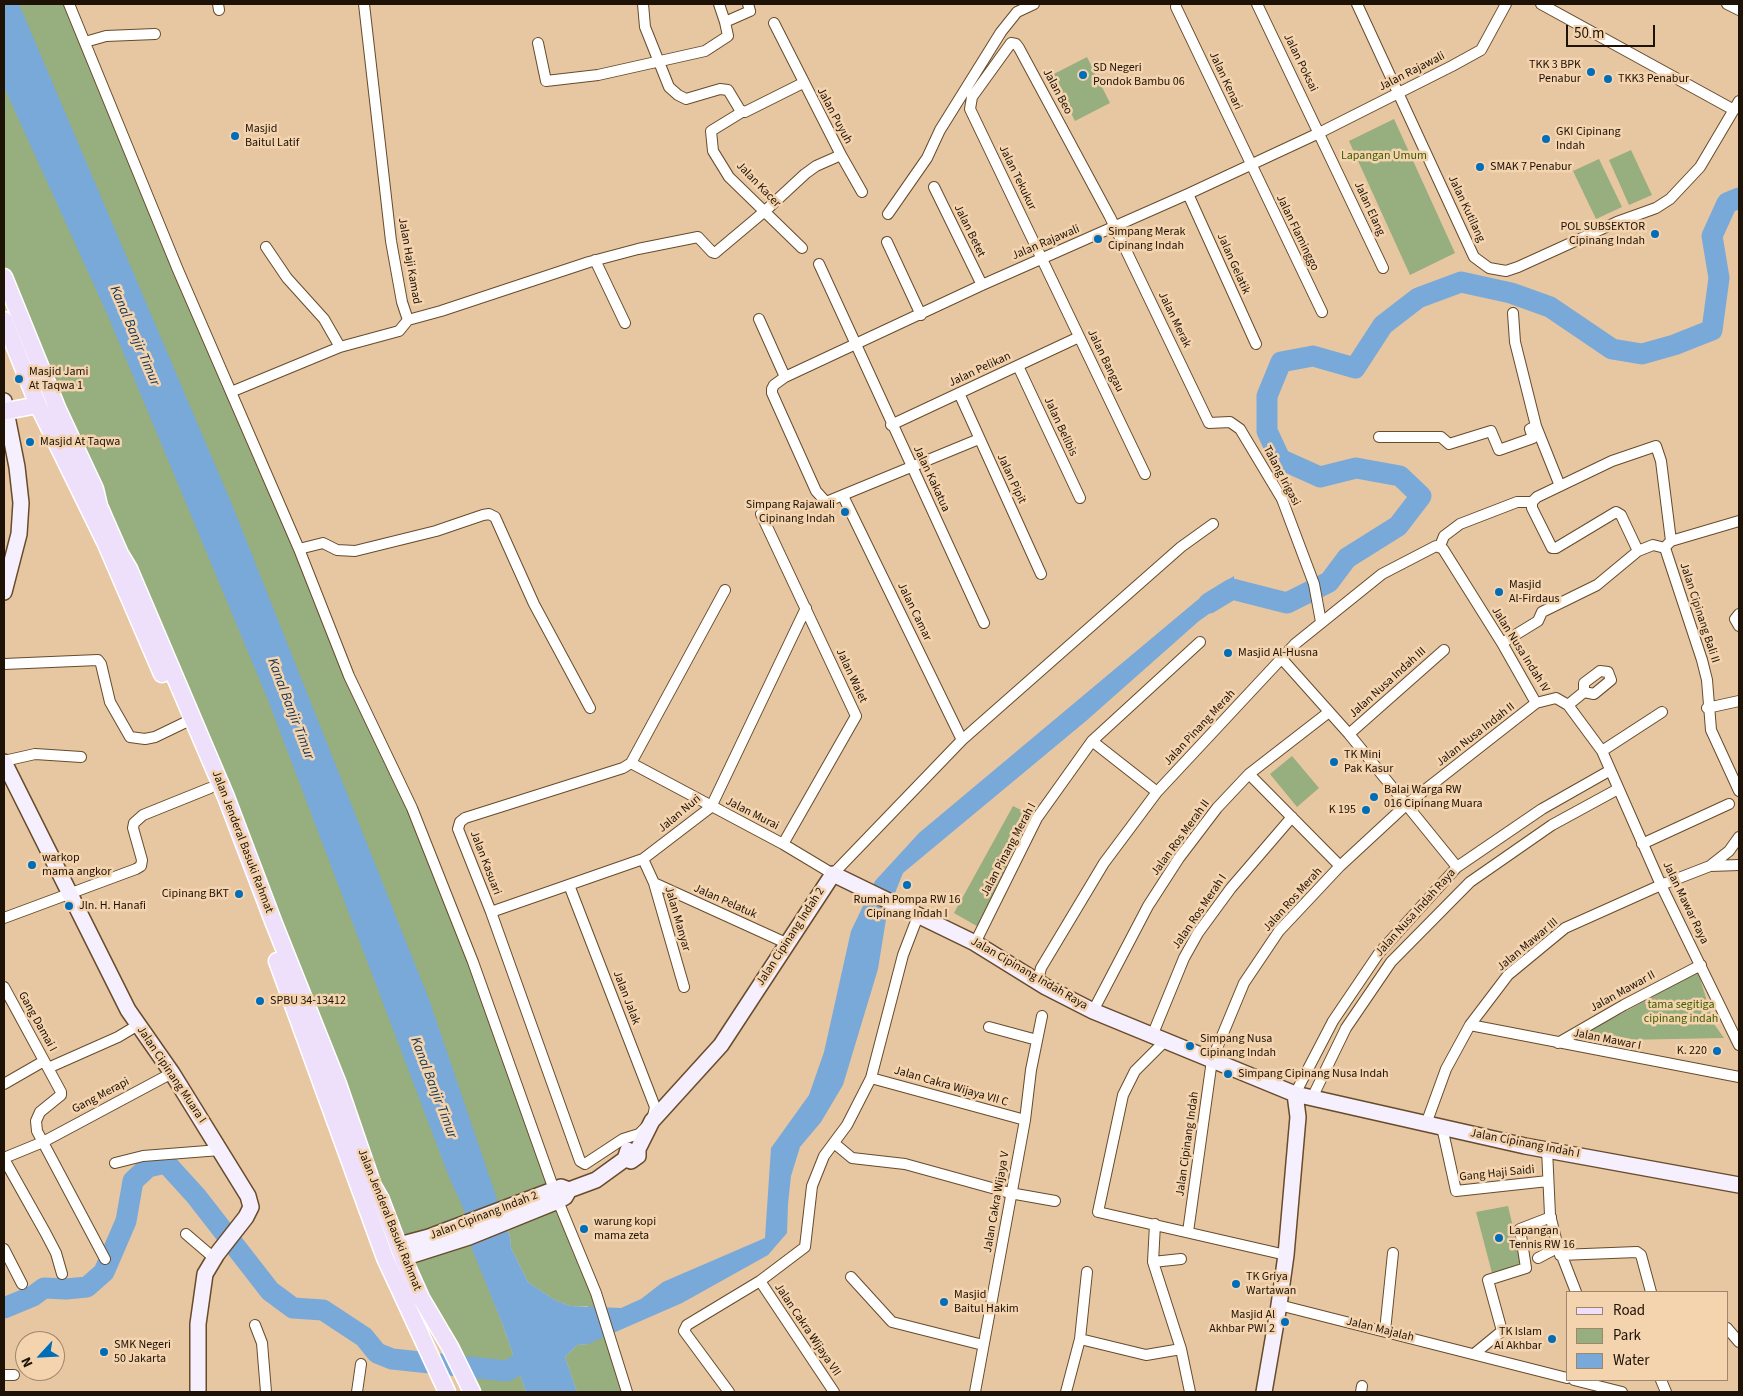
<!DOCTYPE html>
<html>
<head>
<meta charset="utf-8">
<style>
	body { margin:0 }
	#map { position:relative; width:1743px; height:1396px; overflow:hidden; background:#e7c6a2; font-family:"Source Sans 3",sans-serif }
	canvas { display:block }
	.frame { position:absolute; inset:0; border:5px solid #1d1205; pointer-events:none }
	.legend { position:absolute; left:1566px; top:1291px; width:162px; height:90px; box-sizing:border-box; background:#f4d3af; border:1px solid #9e866b; margin:0; padding:6px 9px; list-style:none; font-size:15px; color:#1d1205 }
	.legend li { display:flex; align-items:center; gap:10px; height:25px }
	.legend b { width:25px; border:1px solid #9e866b }
	.north { position:absolute; left:15px; top:1331px; width:50px; height:50px; box-sizing:border-box; background:#f4d3af; border:1px solid #9e866b; border-radius:50%; rotate:245deg; font-size:14px; font-weight:700; line-height:20px; text-align:center; color:#1d1205 }
	.north::after { content:''; display:block; margin:auto; width:18px; height:22px; background:#006db8; clip-path:polygon(50% 0,100% 100%,50% 72%,0 100%) }
	.scale { position:absolute; left:1566px; top:25px; width:89px; height:22px; box-sizing:border-box; border:2px solid #1d1205; border-top:0; padding-left:6px; font-size:15px; line-height:18px; white-space:nowrap; color:#1d1205; -webkit-text-stroke:4px #f4d3af; paint-order:stroke }
</style>
</head>
<body>
<div id="map">
<canvas width="1743" height="1396"></canvas>
<div class="frame"></div>
<ul class="legend">
<li><b style="height:6px;background:#eedffb"></b>Road</li>
<li><b style="height:14px;background:#97ae7e"></b>Park</li>
<li><b style="height:14px;background:#79a9d9"></b>Water</li>
</ul>
<div class="north">N</div>
<div class="scale">50 m</div>
</div>
<script>
const c = document.querySelector('canvas').getContext('2d');
c.lineJoin = 'round';
function paint(path, color) {
  c.fillStyle = color;
  c.fill(path, 'evenodd');
}
function poly(rows) {
  const path = new Path2D();
  for (const r of rows) {
    path.moveTo(r[0], r[1]);
    for (let i = 2; i < r.length; i += 2) path.lineTo(r[i], r[i + 1]);
  }
  return path;
}
function trace(path, color, width, dash) {
  c.strokeStyle = color;
  c.lineWidth = width;
  c.lineCap = dash ? 'butt' : 'round';
  c.setLineDash(dash || []);
  c.stroke(path);
}
function label(font, color, halo, rows, align = 'center') {
  c.font = font + ' "Source Sans 3",sans-serif';
  c.lineWidth = 5;
  c.setLineDash([]);
  c.textBaseline = 'middle';
  c.strokeStyle = halo;
  c.fillStyle = color;
  for (const [text, x, y, turn = 0] of rows) {
    c.save();
    c.translate(x, y);
    c.rotate((+turn || 0) * Math.PI / 180);
    c.textAlign = isNaN(turn) ? turn : align;
    if (halo) c.strokeText(text, 0, 0);
    c.fillText(text, 0, 0);
    c.restore();
  }
}
const green = poly([
	[4,4,69,4,349,676,412,808,554,1189,399,1245,4,270],
	[1087,57,1110,103,1075,121,1052,75],
	[1394,119,1455,253,1410,275,1349,141],
	[1631,150,1652,195,1629,205,1609,160],
	[1599,159,1622,207,1596,219,1573,171],
	[1292,756,1319,788,1297,807,1270,774],
	[1013,806,1037,818,982,929,954,913],
	[1698,972,1714,1024,1724,1038,1571,1041],
	[558,1201,627,1392,577,1392,565,1357,577,1345,588,1344,588,1306,570,1306,553,1299,528,1282,511,1248,510,1237,506,1223],
	[1508,1206,1522,1265,1492,1273,1476,1212],
	[469,1237,502,1323,526,1392,472,1392,403,1258]
]);
const water = poly([
	[4,4,19,4,233,507,430,1002,510,1237,511,1248,528,1282,553,1299,570,1306,621,1308,641,1299,663,1282,765,1238,771,1148,809,1095,824,1052,851,931,875,881,919,833,1201,597,1234,576,1234,596,1199,621,1086,721,903,873,887,913,878,969,843,1085,821,1122,800,1147,791,1176,788,1204,787,1233,768,1255,682,1303,588,1344,577,1345,565,1357,577,1392,526,1392,502,1323,472,1249,464,1210,449,1177,268,700,108,316,4,87]
]);
const river = poly([
	[1209,603,1232,589,1287,603,1329,582,1347,558,1398,526,1421,496,1400,476,1356,468,1320,477,1280,459,1267,431,1267,396,1281,362,1313,356,1355,368,1383,325,1418,298,1461,282,1511,293,1550,307,1612,349,1642,354,1674,345,1712,330,1719,278,1712,236,1727,203,1739,198],
	[4,1308,33,1296,44,1288,66,1289,87,1287,104,1272,126,1221,133,1181,148,1167,166,1163,196,1196,270,1291,293,1308,323,1310,364,1337,377,1353,392,1359,507,1371,540,1352]
]);
const street = poly([
	[69,4,178,270,299,549,349,676,412,808,473,962,558,1201,596,1293,627,1392],
	[218,4,219,10],
	[364,4,391,241,402,302,408,320,441,311,589,262,638,249,698,237,712,252,715,253,765,211,805,174,816,166,841,155,774,23],
	[643,4,645,27,669,87,678,95,686,99,720,89,728,90,740,110,745,112,803,83],
	[719,4,725,22],
	[1257,4,1383,268],
	[1357,4,1474,257,1489,268,1506,271,1518,267,1617,222,1656,208,1670,199,1700,167,1739,101],
	[1541,4,1734,110],
	[1727,4,1739,10],
	[1176,7,1322,312],
	[85,42,106,36,155,34],
	[538,43,546,81,598,75,705,51,728,36,725,22,750,11,748,4],
	[742,112,711,131,713,151,729,177,802,248],
	[841,155,862,192],
	[934,187,982,285],
	[1188,194,1256,344],
	[888,214,927,158,940,130,1001,32,1017,12,1034,4],
	[887,242,921,315],
	[266,247,287,278,324,319,340,347],
	[595,260,625,323],
	[819,264,984,623],
	[1513,313,1515,342,1536,426],
	[759,319,785,377],
	[1018,366,1080,498],
	[231,392,340,347,399,331,408,320],
	[959,393,1041,574],
	[891,425,1079,337],
	[1379,437,1441,437,1449,444,1491,431,1499,450,1533,438,1530,429,1536,426,1560,486],
	[979,439,826,502,816,491,772,393,772,389,774,385,785,377,982,285,1188,194,1319,133,1452,66,1481,50,1506,4],
	[1145,474,970,109,972,97,1011,43,1016,44,1019,48,1110,217,1209,423,1230,422,1240,429,1282,499,1314,584,1321,622],
	[843,496,962,740],
	[761,514,856,716,783,844],
	[1667,545,1671,541,1739,521],
	[1440,546,1444,536,1460,524,1517,502,1532,502],
	[1665,548,1702,660,1707,680,1711,730,1739,791],
	[299,549,323,543,337,550,355,551,436,531,483,515,489,514,495,517,534,604,590,708],
	[1638,551,1621,515,1616,512,1556,548,1552,548,1532,508,1532,502,1537,497,1612,461,1656,446,1661,461,1671,541],
	[1739,614,1735,619,1739,626],
	[1502,643,1538,621,1542,612,1597,585,1638,551,1653,545,1665,548],
	[1282,659,1349,734,1457,867],
	[4,664,98,660,101,664,110,702,130,737,145,739,155,737,184,723],
	[1600,671,1608,672,1611,680,1594,694,1584,692,1584,683,1600,671],
	[1568,705,1584,692],
	[1707,708,1739,701],
	[1349,734,1444,650],
	[1092,741,1157,792],
	[1602,751,1662,712],
	[4,761,35,754,81,757],
	[631,763,783,844,833,874,962,740,1181,547,1213,524],
	[1249,774,1340,866],
	[1642,844,1729,804],
	[643,859,654,883,684,987],
	[1710,866,1729,851,1739,837],
	[654,883,786,943],
	[569,885,655,1107,652,1121,639,1134,623,1139,585,1164,580,1161,491,912,458,829,460,822,465,818,623,768,631,763,725,590],
	[491,912,643,859,711,807,806,608],
	[4,918,136,869,141,866,142,860,133,828,134,823,143,815,210,788],
	[975,943,1037,818,1092,741,1200,642],
	[1038,980,1041,968,1104,863,1157,792,1295,644,1382,574,1436,546,1443,549,1502,643,1536,703,1556,698,1568,705,1602,751,1661,885,1739,1045],
	[4,987,61,1092,61,1095,40,1112,36,1121,37,1131,105,1259],
	[1093,1011,1148,906,1179,858,1217,808,1249,774,1329,712],
	[1470,1025,1739,1077],
	[989,1027,1037,1040],
	[1152,1036,1184,958,1198,933,1231,888,1292,817],
	[1165,1041,1135,1071,1123,1095,1098,1212,1286,1255],
	[1558,1043,1624,1005,1701,965],
	[48,1068,118,1037,138,1025],
	[871,1078,1025,1120],
	[4,1084,44,1061],
	[1295,1094,1333,1021,1379,953,1457,867,1542,809,1609,771],
	[1312,1098,1346,1028,1391,962,1470,882,1552,825,1618,789],
	[1426,1124,1446,1069,1470,1025,1508,975,1565,928,1661,885,1710,866,1739,865],
	[1442,1127,1456,1191,1548,1181],
	[834,1143,852,1158,905,1164,1010,1193,1055,1201],
	[1547,1149,1550,1215,1560,1255,1637,1252,1641,1255,1651,1292],
	[4,1158,43,1142,172,1073],
	[4,1159,45,1232,56,1253,62,1274],
	[115,1163,143,1156,220,1150],
	[1155,1224,1153,1262,1181,1349,1190,1392],
	[1188,1232,1212,1060,1244,983,1279,931,1340,866,1407,804,1536,703],
	[186,1234,214,1258],
	[4,1249,22,1284],
	[1562,1256,1576,1292],
	[1538,1258,1559,1247],
	[1153,1262,1181,1259],
	[851,1277,892,1322,983,1345],
	[760,1281,834,1392],
	[1279,1305,1567,1378],
	[255,1325,262,1343,266,1392],
	[1727,1328,1739,1342],
	[1385,1331,1393,1253],
	[1080,1339,1146,1355,1181,1349],
	[1474,1354,1502,1331,1488,1280,1526,1268,1520,1229,1551,1217],
	[4,1375,14,1375],
	[1574,1380,1622,1392],
	[1661,1380,1666,1392],
	[357,1392,361,1364],
	[729,1392,684,1331,687,1325,760,1281,805,1247,812,1186,824,1156,847,1125,871,1078,903,955,918,916],
	[975,1392,1025,1120,1031,1070,1042,1016],
	[1066,1392,1080,1339,1087,1272],
	[1361,1392,1362,1386]
]);
const secondary = poly([
	[4,401,17,467,21,503,19,534,4,592],
	[4,762,128,1010,172,1073,248,1196,251,1207,246,1217,217,1254,205,1274,198,1324,198,1392],
	[625,1159,631,1161,638,1156,638,1149,652,1121,721,1045,833,874,975,943,1046,987,1093,1011,1295,1094,1525,1146,1739,1185],
	[399,1245,429,1237,561,1187,569,1190],
	[403,1258,469,1237,558,1201,565,1197,569,1190,596,1180,625,1159,628,1150],
	[1264,1392,1279,1305,1286,1255,1298,1117,1295,1094]
]);
const primary = poly([
	[4,277,58,410,95,489,99,506,120,554,129,569,226,797,273,921,338,1084,373,1186,381,1200,403,1258,421,1298,450,1347,472,1392],
	[4,320,38,405,106,544,162,674],
	[6,411,38,405],
	[277,961,385,1258,447,1392]
]);
const markers = [
	[1591,72,5,"#006db8"],
	[1083,75,5,"#006db8"],
	[1608,79,5,"#006db8"],
	[235,136,5,"#006db8"],
	[1546,139,5,"#006db8"],
	[1480,167,5,"#006db8"],
	[1655,234,5,"#006db8"],
	[1098,239,5,"#006db8"],
	[19,379,5,"#006db8"],
	[30,442,5,"#006db8"],
	[845,512,5,"#006db8"],
	[1499,592,5,"#006db8"],
	[1228,653,5,"#006db8"],
	[1334,762,5,"#006db8"],
	[1374,797,5,"#006db8"],
	[1366,810,5,"#006db8"],
	[32,865,5,"#006db8"],
	[907,885,5,"#006db8"],
	[239,894,5,"#006db8"],
	[69,906,5,"#006db8"],
	[260,1001,5,"#006db8"],
	[1190,1046,5,"#006db8"],
	[1717,1051,5,"#006db8"],
	[1228,1074,5,"#006db8"],
	[584,1229,5,"#006db8"],
	[1499,1238,5,"#006db8"],
	[1236,1284,5,"#006db8"],
	[944,1302,5,"#006db8"],
	[1285,1322,5,"#006db8"],
	[1552,1339,5,"#006db8"],
	[104,1352,5,"#006db8"]
];
const streetNames = [
	["Jalan Poksai",1300,63,64],
	["Jalan Rajawali",1412,72,-27],
	["Jalan Kenari",1225,81,65],
	["Jalan Beo",1057,92,62],
	["Jalan Puyuh",834,116,62],
	["Jalan Tekukur",1017,178,64],
	["Jalan Kacer",758,185,46],
	["Jalan Elang",1369,209,65],
	["Jalan Kutilang",1466,209,65],
	["Jalan Betet",969,231,64],
	["Jalan Flaminggo",1297,233,64],
	["Jalan Rajawali",1046,243,-23],
	["Jalan Haji Kamad",409,261,80],
	["Jalan Gelatik",1233,264,66],
	["Jalan Merak",1174,320,64],
	["Jalan Bangau",1105,361,64],
	["Jalan Pelikan",980,370,-25],
	["Jalan Belibis",1060,427,65],
	["Talang Irigasi",1281,476,62],
	["Jalan Kakatua",931,479,65],
	["Jalan Pipit",1011,479,65],
	["Jalan Camar",914,612,64],
	["Jalan Cipinang Bali II",1699,613,72],
	["Jalan Nusa Indah IV",1520,650,58],
	["Jalan Walet",851,676,65],
	["Jalan Nusa Indah III",1388,683,-42],
	["Jalan Pinang Merah",1200,728,-47],
	["Jalan Nusa Indah II",1476,735,-38],
	["Jalan Nuri",680,814,-40],
	["Jalan Murai",752,814,27],
	["Jalan Ros Merah II",1181,838,-54],
	["Jalan Jenderal Basuki Rahmat",242,842,69],
	["Jalan Pinang Merah I",1009,850,-62],
	["Jalan Kasuari",485,863,69],
	["Jalan Ros Merah",1293,900,-48],
	["Jalan Pelatuk",725,902,24],
	["Jalan Mawar Raya",1685,903,64],
	["Jalan Ros Merah I",1200,912,-56],
	["Jalan Nusa Indah Raya",1416,913,-48],
	["Jalan Manyar",677,919,74],
	["Jalan Cipinang Indah 2",791,937,-57],
	["Jalan Mawar III",1528,945,-40],
	["Jalan Cipinang Indah Raya",1029,974,30],
	["Jalan Mawar II",1623,992,-29],
	["Jalan Jalak",626,998,69],
	["Gang Damai I",37,1022,61],
	["Jalan Mawar I",1607,1040,11],
	["Jalan Cipinang Muara I",171,1075,56],
	["Jalan Cakra Wijaya VII C",951,1087,16],
	["Gang Merapi",101,1096,-28],
	["Jalan Cipinang Indah",1188,1144,-82],
	["Jalan Cipinang Indah I",1525,1144,11],
	["Gang Haji Saidi",1497,1174,-6],
	["Jalan Cakra Wijaya V",997,1202,-80],
	["Jalan Cipinang Indah 2",484,1216,-21],
	["Jalan Jenderal Basuki Rahmat",389,1220,68],
	["Jalan Cakra Wijaya VII",807,1330,56],
	["Jalan Majalah",1380,1330,14]
];
const poiNames = [
	["TKK 3 BPK",1581,65,"right"],
	["Penabur",1581,79,"right"],
	["SD Negeri",1093,68],
	["Pondok Bambu 06",1093,82],
	["TKK3 Penabur",1618,79],
	["Masjid",245,129],
	["Baitul Latif",245,143],
	["GKI Cipinang",1556,132],
	["Indah",1556,146],
	["SMAK 7 Penabur",1490,167],
	["POL SUBSEKTOR",1645,227,"right"],
	["Cipinang Indah",1645,241,"right"],
	["Simpang Merak",1108,232],
	["Cipinang Indah",1108,246],
	["Masjid Jami",29,372],
	["At Taqwa 1",29,386],
	["Masjid At Taqwa",40,442],
	["Simpang Rajawali",835,505,"right"],
	["Cipinang Indah",835,519,"right"],
	["Masjid",1509,585],
	["Al-Firdaus",1509,599],
	["Masjid Al-Husna",1238,653],
	["TK Mini",1344,755],
	["Pak Kasur",1344,769],
	["Balai Warga RW",1384,790],
	["016 Cipinang Muara",1384,804],
	["K 195",1356,810,"right"],
	["warkop",42,858],
	["mama angkor",42,872],
	["Cipinang BKT",229,894,"right"],
	["Rumah Pompa RW 16",907,900,"center"],
	["Cipinang Indah I",907,914,"center"],
	["Jln. H. Hanafi",79,906],
	["SPBU 34-13412",270,1001],
	["Simpang Nusa",1200,1039],
	["Cipinang Indah",1200,1053],
	["K. 220",1707,1051,"right"],
	["Simpang Cipinang Nusa Indah",1238,1074],
	["warung kopi",594,1222],
	["mama zeta",594,1236],
	["Lapangan",1509,1231],
	["Tennis RW 16",1509,1245],
	["TK Griya",1246,1277],
	["Wartawan",1246,1291],
	["Masjid",954,1295],
	["Baitul Hakim",954,1309],
	["Masjid Al",1275,1315,"right"],
	["Akhbar PWI 2",1275,1329,"right"],
	["TK Islam",1542,1332,"right"],
	["Al Akhbar",1542,1346,"right"],
	["SMK Negeri",114,1345],
	["50 Jakarta",114,1359]
];
const parkNames = [
	["Lapangan Umum",1384,156],
	["tama segitiga",1681,1005],
	["cipinang indah",1681,1019]
];
const waterNames = [
	["Kanal Banjir Timur",134,336,67],
	["Kanal Banjir Timur",290,709,69],
	["Kanal Banjir Timur",433,1088,69]
];
paint(green, '#97ae7e');
paint(water, '#79a9d9');
trace(river, '#79a9d9', 21);
trace(street, '#674b2b', 12);
trace(secondary, '#674b2b', 18);
trace(primary, '#fff', 19);
trace(street, '#fff', 10);
trace(secondary, '#f6effd', 15);
trace(primary, '#eedffb', 16);
for (const [x, y, r, color] of markers) {
  const dot = new Path2D();
  dot.arc(x, y, r, 0, 2 * Math.PI);
  c.fillStyle = color;
  c.fill(dot);
  trace(dot, '#f4d3af', 2);
}
label('12px', '#1d1205', '#f4d3af', streetNames);
label('12px', '#1d1205', '#f4d3af', poiNames, 'left');
label('12px', '#3d5d00', '#f4d3af', parkNames);
label('italic 14px', '#0e3252', '#f4d3af', waterNames);
</script>
</body>
</html>
